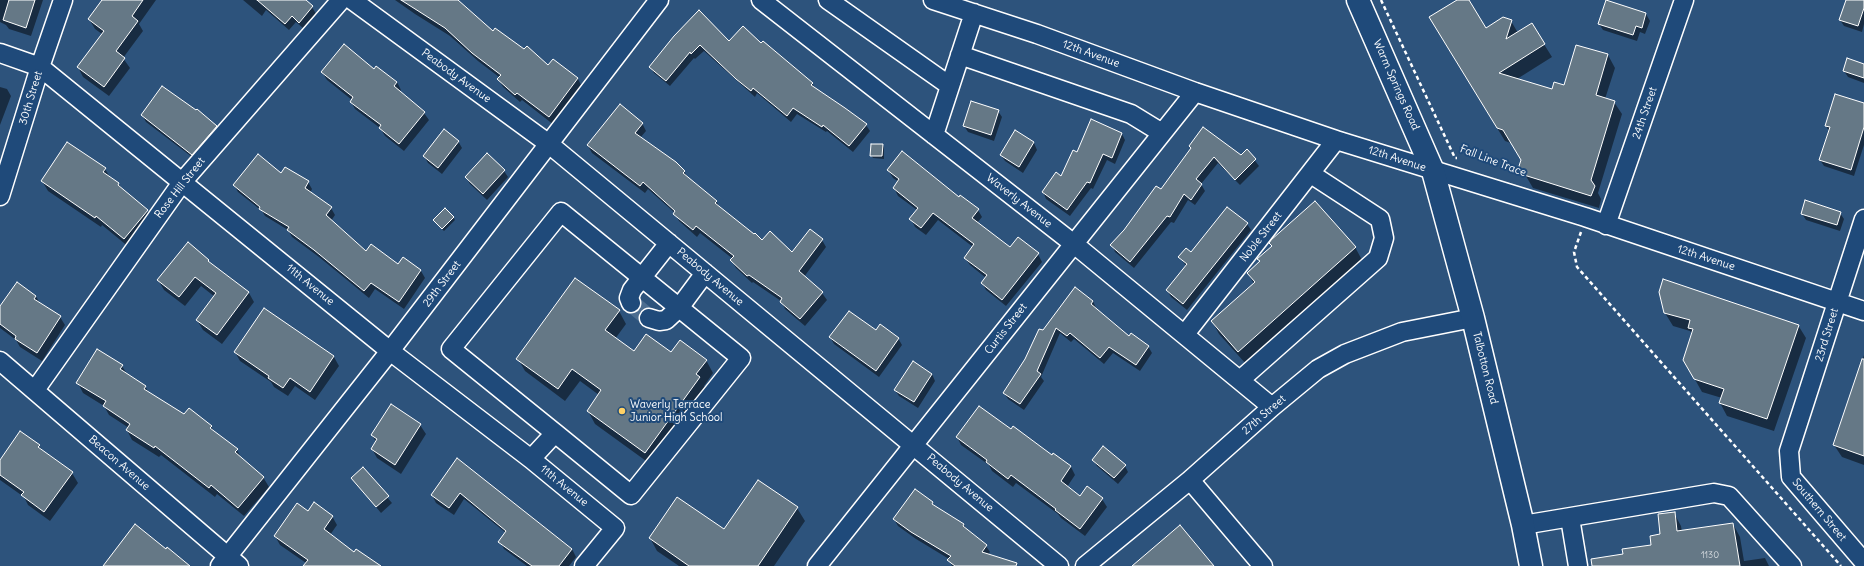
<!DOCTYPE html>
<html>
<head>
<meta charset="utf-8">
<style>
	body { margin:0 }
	canvas { display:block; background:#2d537c }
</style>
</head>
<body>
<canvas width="1864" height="566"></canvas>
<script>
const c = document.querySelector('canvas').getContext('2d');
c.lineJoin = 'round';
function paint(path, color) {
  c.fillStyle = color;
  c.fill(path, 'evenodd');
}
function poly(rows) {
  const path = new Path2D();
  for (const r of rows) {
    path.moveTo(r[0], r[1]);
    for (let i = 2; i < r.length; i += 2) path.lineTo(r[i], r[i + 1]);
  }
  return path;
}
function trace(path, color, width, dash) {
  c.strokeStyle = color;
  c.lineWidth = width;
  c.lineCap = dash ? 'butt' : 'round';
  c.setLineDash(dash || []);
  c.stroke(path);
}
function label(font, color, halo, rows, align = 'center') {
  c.font = font + ' Delius,sans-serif';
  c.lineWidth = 4;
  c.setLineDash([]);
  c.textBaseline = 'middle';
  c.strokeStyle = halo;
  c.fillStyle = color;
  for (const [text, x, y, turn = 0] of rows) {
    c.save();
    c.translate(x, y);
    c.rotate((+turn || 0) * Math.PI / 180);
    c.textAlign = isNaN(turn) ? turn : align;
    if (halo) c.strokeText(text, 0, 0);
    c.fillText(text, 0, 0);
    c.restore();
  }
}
const shadow = poly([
	[0,0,43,0,31,36,9,29,6,25,0,22],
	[103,0,156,0,139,24,143,31,123,58,130,68,109,96,83,77,78,67,102,34,95,29,89,19],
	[243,0,304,0,312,7,316,14,303,28,296,22,289,30,266,10,262,16],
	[395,0,457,0,493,33,548,66,553,60,578,79,582,87,554,125,522,100,520,102,503,87,498,79,499,77,478,61,450,36,415,14],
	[1459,0,1468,0,1486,29,1511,21,1518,33,1532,25,1552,57,1517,79,1553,90,1565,86,1608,55,1615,68,1605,99,1614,102,1622,114,1598,193,1601,199,1599,208,1533,188,1520,166,1522,160,1511,143,1505,141,1437,30],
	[1847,0,1864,0,1864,24,1862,32,1844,26,1840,20],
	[1607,2,1646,14,1650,21,1645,34,1640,32,1637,41,1603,30,1599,24],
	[675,36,761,45,812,83,816,90,866,125,870,131,853,152,827,131,826,132,797,114,791,122,757,93,755,97,704,51,695,59,694,58,670,86,654,73,650,67],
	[1864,65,1864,83,1848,77,1844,71],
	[374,70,397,82,401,90,399,92,424,113,429,120,404,151,385,136,380,128,355,109,351,102,352,100,327,80,322,72],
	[0,87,7,89,11,96,0,125],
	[1864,104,1864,145,1854,176,1824,166,1820,160,1829,131,1826,126],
	[998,111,1002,117,994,141,968,132,964,126],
	[142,115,216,127,220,133,196,160,146,122],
	[642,123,646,131,640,138,684,171,688,178,716,201,721,209,763,241,792,253,822,240,826,247,804,277,822,293,827,300,805,326,785,309,781,301,753,282,752,283,736,268,731,260,733,259,700,233,697,237,679,221,675,213,648,189,645,193,592,153,588,146],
	[1015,132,1034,143,1037,150,1023,173,1005,161,1001,155],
	[1122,134,1125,140,1115,164,1107,160,1093,189,1091,188,1070,216,1046,199,1043,192,1061,178,1077,153],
	[458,141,462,148,442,174,428,163,424,156],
	[883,145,884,148,884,159,873,158,871,155],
	[1192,149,1241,156,1247,150,1259,166,1240,185,1218,163,1201,184,1205,191,1195,205,1188,200,1174,223,1171,222,1134,268,1115,252,1112,245,1161,191],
	[105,169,110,177,119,184,123,191,147,211,153,221,130,248,102,225,101,227,48,191,42,181],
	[888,170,959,198,978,210,982,217,977,223,1010,248,1038,254,1042,262,1006,306,986,290,982,283,986,278,970,265,965,258,973,247,938,220,926,235,915,227,911,219,917,210,898,196,894,188,899,182,893,178],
	[504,171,508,177,487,200,470,184,466,177],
	[281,175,308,182,312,189,310,193,331,208,335,215,331,221,366,252,399,266,421,271,425,278,404,309,375,289,369,298,319,257,292,237,288,230,265,216,262,211,238,192,234,185],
	[1840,213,1844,219,1840,231,1806,220,1802,214],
	[453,217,455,220,444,231,434,221],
	[1247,224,1251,230,1187,310,1171,297,1167,290,1186,266,1180,257],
	[1355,247,1362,260,1246,364,1219,334,1212,321,1254,284,1248,273,1260,262,1259,259],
	[208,260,210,263,249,293,254,302,222,344,203,330,197,320,215,297,201,286,185,306,164,290,158,280],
	[36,296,40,304,60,317,65,325,42,361,20,347,16,340,0,328,0,308],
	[1093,301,1096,308,1095,309,1129,337,1148,346,1152,353,1140,371,1113,353,1104,364,1074,339,1071,342,1060,333,1041,377,1044,381,1024,410,1008,399,1004,393,1043,331],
	[264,310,334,357,339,366,315,400,295,386,288,396,274,387,271,382,240,361,235,352],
	[619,311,626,324,615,339,634,352,671,354,706,360,713,373,704,386,707,390,653,466,595,424,588,411,599,395,580,381,565,401,525,371,518,359],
	[1665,313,1798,325,1806,338,1774,431,1727,416,1720,403,1722,398,1702,392,1684,360,1692,334,1690,331,1673,326],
	[876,332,898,338,902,345,879,377,834,344,830,337],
	[1864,355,1864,465,1842,457,1834,445],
	[122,366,127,374,145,386,149,393,184,416,211,426,215,434,237,450,242,459,263,477,269,487,244,516,217,494,215,497,161,455,159,457,132,440,127,430,129,428,109,415,104,406,83,393,78,383],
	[932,374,935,381,918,408,899,396,895,390],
	[420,425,426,434,401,474,377,458,372,449,376,442,372,435],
	[1011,430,1052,457,1054,455,1071,467,1075,475,1067,487,1080,497,1102,499,1107,507,1085,536,1061,518,1058,514,1016,483,1013,487,992,471,989,465,961,445,957,437],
	[39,446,43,451,72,473,78,483,50,521,28,505,24,497,0,480,0,462],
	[457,459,572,549,576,557,569,566,527,566,504,549,500,542,506,533,464,499,454,515,436,503,432,495],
	[1093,460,1125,466,1128,472,1118,484,1097,466],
	[363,469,392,503,381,513,352,478],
	[932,502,935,507,964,525,967,530,986,546,990,552,979,566,952,566,949,559,916,539,898,526,894,519],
	[797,508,805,521,774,566,679,566,657,551,650,538,725,531],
	[308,512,332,516,337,525,330,535,354,554,378,566,304,566,306,563,280,545,275,536],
	[1674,513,1681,526,1682,532,1733,524,1740,537,1744,561,1765,558,1769,566,1615,566,1624,555,1652,546,1662,535]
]);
const building = poly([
	[9,0,35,0,26,28,3,20,9,0],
	[102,0,143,0,132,16,138,21,116,51,125,58,104,87,77,67,104,31,88,19,102,0],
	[257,0,306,0,313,6,299,23,292,16,285,24,257,0],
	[401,0,458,0,493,31,495,28,524,49,527,46,548,65,553,59,578,78,549,117,517,93,515,95,497,79,501,75,472,53,445,28,401,0],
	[1457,0,1469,0,1486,28,1503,17,1512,20,1506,39,1532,23,1545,44,1499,73,1552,89,1554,82,1564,85,1576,45,1608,54,1596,95,1615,101,1591,180,1595,186,1591,196,1524,175,1519,166,1521,160,1503,130,1497,128,1429,17,1457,0],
	[1606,0,1646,13,1642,28,1636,26,1633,35,1598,24,1606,0],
	[1846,0,1864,0,1864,8,1858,26,1839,20,1846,0],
	[699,10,729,41,743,26,761,43,763,41,813,83,811,85,845,108,867,124,849,146,823,125,822,127,793,108,787,116,753,88,751,91,736,79,700,45,691,54,690,52,666,81,649,67,674,36,699,10],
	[344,44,374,69,376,66,397,82,394,86,425,112,399,144,379,128,381,125,350,102,353,97,321,72,344,44],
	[1847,58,1864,64,1864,78,1843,71,1847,58],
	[162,86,196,110,197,109,217,126,192,155,141,115,162,86],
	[1835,94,1864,103,1864,127,1851,170,1819,160,1830,127,1825,126,1835,94],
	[971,101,999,110,991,135,963,126,971,101],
	[620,104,643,123,635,133,676,162,685,171,683,173,717,201,715,203,754,234,755,233,762,240,770,231,792,252,810,229,823,239,799,271,823,292,800,319,780,302,782,298,749,275,747,276,730,260,734,256,696,226,693,230,673,214,675,211,643,182,640,186,587,145,620,104],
	[1091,119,1122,133,1112,158,1103,154,1090,183,1087,182,1067,210,1042,192,1056,172,1061,176,1073,150,1077,152,1091,119],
	[1203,127,1241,155,1247,149,1256,159,1235,180,1214,157,1196,179,1202,184,1191,200,1184,194,1170,217,1167,216,1130,262,1110,245,1124,230,1156,186,1161,189,1191,148,1189,146,1203,127],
	[444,129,459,141,438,168,423,156,444,129],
	[1015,130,1034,142,1019,167,1000,155,1015,130],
	[67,142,106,168,103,172,119,183,118,185,148,210,124,239,96,216,95,218,41,181,67,142],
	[871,144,883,144,882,156,870,156,871,144],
	[902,151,959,197,960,195,979,209,972,218,1010,247,1018,237,1039,253,1002,300,981,283,987,275,964,258,974,244,933,213,921,228,909,219,918,208,893,188,899,179,887,170,902,151],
	[487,153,505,170,483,194,465,177,487,153],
	[258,154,281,173,285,167,309,181,305,188,332,207,326,215,366,251,371,244,398,264,403,257,421,270,399,302,371,283,364,291,314,250,287,230,289,227,259,209,260,207,233,185,258,154],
	[1805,200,1841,212,1837,225,1801,214,1805,200],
	[1315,201,1356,247,1238,352,1211,321,1255,282,1247,273,1260,261,1257,259,1272,246,1269,243,1271,240,1315,201],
	[1227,207,1248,223,1183,304,1166,290,1187,264,1178,257,1186,248,1191,252,1227,207],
	[445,208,454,217,442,229,433,220,445,208],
	[188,242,209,260,208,261,249,292,217,335,196,320,216,293,195,277,179,297,157,280,188,242],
	[575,278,620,310,605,330,634,351,646,334,671,352,680,340,707,360,696,374,700,377,645,453,587,411,601,390,572,369,558,389,516,359,575,278],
	[1663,279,1799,325,1767,419,1719,403,1724,389,1694,379,1683,360,1693,329,1688,328,1690,320,1664,313,1659,292,1663,279],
	[17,282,36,296,34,299,61,316,37,353,15,339,16,336,0,324,0,306,17,282],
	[1075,287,1093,301,1091,304,1129,336,1131,333,1149,346,1136,365,1109,347,1100,358,1070,333,1067,336,1056,328,1037,371,1041,374,1020,404,1003,393,1025,359,1039,329,1043,330,1075,287],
	[264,308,334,356,310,392,290,378,283,388,268,378,269,376,234,352,264,308],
	[849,311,876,330,880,324,899,338,876,371,829,337,849,311],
	[97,349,123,365,120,369,146,386,144,389,184,414,189,408,212,426,210,428,238,449,235,452,264,477,238,508,211,485,209,488,155,446,154,448,126,430,130,424,103,406,106,401,76,383,97,349],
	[1862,359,1864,359,1864,456,1833,445,1862,359],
	[913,361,932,374,914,402,894,390,913,361],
	[391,404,421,424,395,465,371,449,377,439,371,435,391,404],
	[979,406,1011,429,1013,426,1052,455,1053,453,1071,466,1061,481,1080,496,1087,486,1103,498,1080,529,1055,510,1056,509,1011,475,1008,479,986,462,987,460,956,437,979,406],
	[20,431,40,445,38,447,73,472,44,512,21,495,24,492,0,475,0,460,20,431],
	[1103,446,1126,465,1114,478,1092,460,1103,446],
	[457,458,572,549,559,566,532,566,498,542,506,531,460,493,449,508,431,495,457,458],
	[363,467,389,496,376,507,351,478,363,467],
	[758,480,798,507,758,566,689,566,649,538,677,497,724,529,758,480],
	[915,489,933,502,932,504,964,524,963,526,987,545,982,552,1017,563,1016,566,955,566,947,560,951,556,911,532,893,519,915,489],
	[314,502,333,516,324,529,354,552,356,549,381,566,303,566,308,560,274,536,297,503,308,511,314,502],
	[1675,512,1677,531,1733,523,1740,566,1592,566,1591,559,1623,554,1622,549,1651,545,1650,536,1660,534,1658,514,1675,512],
	[135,524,166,549,167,547,190,566,103,566,135,524],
	[1180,525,1214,566,1132,566,1180,525]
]);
const minorTunnel = poly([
	[631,303,649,318]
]);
const path = poly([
	[1381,0,1455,158,1457,158],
	[1581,232,1574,252,1577,267,1841,566]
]);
const minor = poly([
	[352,0,549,144,1059,566],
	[761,0,1074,244,1272,407],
	[828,0,950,86],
	[933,0,1037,34,1195,92,1336,140,1585,217,1864,311],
	[0,53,40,67,390,351,531,459,615,528,584,566],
	[960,55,1131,114,1162,133],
	[934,135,974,13],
	[0,196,40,67,63,0],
	[1864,219,1789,451,1791,477,1864,562],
	[1606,225,1684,0],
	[631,303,629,298,632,290,669,243],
	[649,318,659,321,666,320,679,308,705,273],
	[1185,334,1336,140],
	[0,361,239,566],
	[1240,380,1378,258,1384,238,1380,219,1311,174],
	[35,390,183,181,341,0],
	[531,459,555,433,451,349,561,212,741,358,631,495,555,433],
	[1190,480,1263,566],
	[1570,518,1578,566],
	[1523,525,1714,493,1729,496,1792,566],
	[220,566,390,351,659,0],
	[817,566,1195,92],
	[1085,566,1190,480,1272,407,1318,369,1345,354,1402,332,1473,318]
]);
const major = poly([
	[1358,0,1433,171,1473,318,1523,525,1531,566]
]);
const markers = [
	[622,411,4,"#ffd166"]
];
const numberNames = [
	["1130",1710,555]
];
const streetNames = [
	["12th Avenue",1091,54,20],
	["Peabody Avenue",456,76,36],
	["Warm Springs Road",1396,85,66],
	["30th Street",31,98,-73],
	["24th Street",1645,113,-71],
	["12th Avenue",1397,159,18],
	["Fall Line Trace",1493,161,21],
	["Rose Hill Street",180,188,-52],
	["Waverly Avenue",1019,201,38],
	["Noble Street",1261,237,-52],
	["12th Avenue",1706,258,18],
	["Peabody Avenue",710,277,40],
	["29th Street",442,284,-53],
	["11th Avenue",310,285,39],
	["Curtis Street",1006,329,-52],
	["23rd Street",1827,335,-73],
	["Talbotton Road",1485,368,76],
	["27th Street",1264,415,-41],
	["Beacon Avenue",119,463,41],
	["Peabody Avenue",960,483,40],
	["11th Avenue",564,486,39],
	["Southern Street",1819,510,50]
];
const poiNames = [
	["Waverly Terrace",630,405],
	["Junior High School",630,418]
];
paint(shadow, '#0007');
paint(building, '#657886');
trace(building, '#fff', 1);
trace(minorTunnel, '#4c6d90', 18, [18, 9]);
trace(minor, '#fff', 21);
trace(major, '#fff', 25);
trace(path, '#fff', 2.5, [4, 3]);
trace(minor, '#1f4a7a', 18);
trace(major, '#1f4a7a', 22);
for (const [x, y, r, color] of markers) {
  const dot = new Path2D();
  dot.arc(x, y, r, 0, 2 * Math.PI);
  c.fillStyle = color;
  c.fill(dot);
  trace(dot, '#1f4a7a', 1.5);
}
label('9px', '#d8dde1', null, numberNames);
label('11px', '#fff', '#1f4a7a', streetNames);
label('11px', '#fff', '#1f4a7a', poiNames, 'left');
</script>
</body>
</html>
